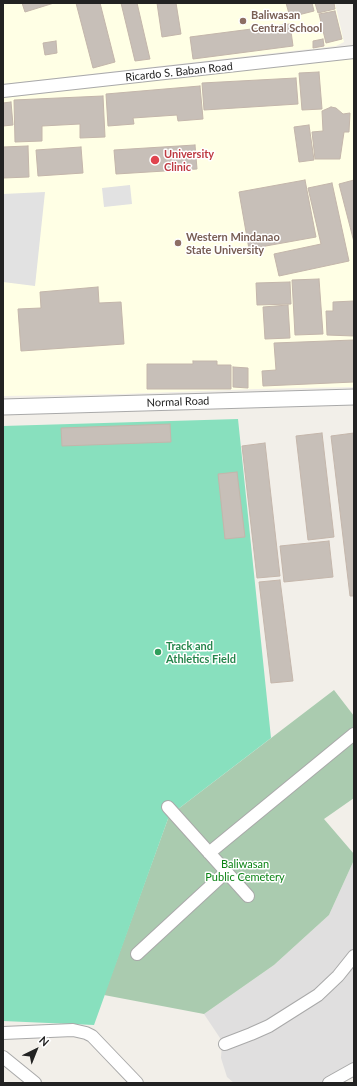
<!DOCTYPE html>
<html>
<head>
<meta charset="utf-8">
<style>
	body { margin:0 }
	#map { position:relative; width:357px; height:1086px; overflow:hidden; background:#f2efe9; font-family:Lato,sans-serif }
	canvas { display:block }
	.frame { position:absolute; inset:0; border:4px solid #222; pointer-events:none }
	.north { position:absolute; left:16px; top:1030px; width:40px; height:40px; -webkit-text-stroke:3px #fff; paint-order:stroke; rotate:43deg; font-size:11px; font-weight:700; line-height:16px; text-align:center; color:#222 }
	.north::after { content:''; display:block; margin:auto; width:14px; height:18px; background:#222; clip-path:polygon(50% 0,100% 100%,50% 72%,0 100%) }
</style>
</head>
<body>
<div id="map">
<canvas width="357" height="1086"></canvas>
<div class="frame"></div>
<div class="north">N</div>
</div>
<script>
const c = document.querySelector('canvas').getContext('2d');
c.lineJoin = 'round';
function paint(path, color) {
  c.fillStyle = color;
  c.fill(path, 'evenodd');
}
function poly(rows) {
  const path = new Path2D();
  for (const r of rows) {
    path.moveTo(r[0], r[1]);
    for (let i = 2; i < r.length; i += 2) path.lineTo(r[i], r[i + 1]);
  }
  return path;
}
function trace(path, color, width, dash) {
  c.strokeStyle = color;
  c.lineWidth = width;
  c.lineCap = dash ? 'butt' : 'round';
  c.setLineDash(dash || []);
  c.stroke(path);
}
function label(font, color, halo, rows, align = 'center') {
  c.font = font + ' Lato,sans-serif';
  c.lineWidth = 3;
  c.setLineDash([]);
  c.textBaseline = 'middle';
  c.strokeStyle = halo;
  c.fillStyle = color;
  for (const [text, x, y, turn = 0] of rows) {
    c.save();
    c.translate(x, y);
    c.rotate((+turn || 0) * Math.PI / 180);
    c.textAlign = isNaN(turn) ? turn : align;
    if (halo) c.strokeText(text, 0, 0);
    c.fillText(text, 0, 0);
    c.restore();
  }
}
const residential = poly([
	[354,860,354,1065,324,1083,234,1083,227,1077,221,1058,222,1041,204,1014,274,965,329,915]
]);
const education = poly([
	[3,3,335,3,344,42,336,46,3,84],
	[354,58,354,387,256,389,121,394,3,396,3,98]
]);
const cemetery = poly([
	[334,690,354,716,354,798,324,819,354,854,354,860,329,915,274,965,204,1014,104,995,169,816]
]);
const pitch = poly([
	[238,419,271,738,169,816,94,1025,3,1021,3,426]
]);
const parking = poly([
	[130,185,132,204,104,207,102,188],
	[45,192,35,286,3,282,3,194]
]);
const building = poly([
	[22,3,54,3,25,12,22,3],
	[76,3,100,3,115,62,93,68,76,3],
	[121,3,137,3,150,59,135,61,121,3],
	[157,3,176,3,181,34,162,37,157,3],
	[286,3,312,3,314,11,290,17,286,3],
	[315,3,334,3,335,9,318,13,315,3],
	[335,11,342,39,326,43,319,14,335,11],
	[290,24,293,46,193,59,190,37,290,24],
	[323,39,324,46,313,48,313,41,323,39],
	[56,41,57,53,45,55,43,43,56,41],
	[319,72,322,109,302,110,299,73,319,72],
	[296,78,298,104,204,110,202,83,296,78],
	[200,86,203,119,178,121,177,115,133,118,134,124,108,126,106,94,200,86],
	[103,96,105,137,80,138,80,124,42,126,42,141,15,142,14,100,103,96],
	[11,102,13,125,3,126,3,103,11,102],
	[331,107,336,108,343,114,350,113,349,132,344,132,340,159,315,159,312,132,323,131,322,111,331,107],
	[309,125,314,160,299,162,294,127,309,125],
	[195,145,197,169,116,174,114,150,195,145],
	[28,146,29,177,3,178,3,147,28,146],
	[81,147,83,173,38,176,36,150,81,147],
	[305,180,316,237,249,249,239,192,305,180],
	[354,180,354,242,339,184,354,180],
	[332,183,349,261,279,276,274,254,321,244,308,188,332,183],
	[319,279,323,334,295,335,292,280,319,279],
	[290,282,291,304,257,305,256,283,290,282],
	[98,287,99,303,121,302,124,344,21,351,18,309,41,308,40,292,98,287],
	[354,301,354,336,327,335,326,311,333,311,333,302,354,301],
	[288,305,290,338,265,339,263,307,288,305],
	[354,340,354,382,263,386,262,371,276,370,274,343,354,340],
	[193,361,217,361,217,365,231,365,231,389,147,389,147,364,193,364,193,361],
	[233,367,248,368,248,388,233,387,233,367],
	[170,424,171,442,62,446,61,428,170,424],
	[322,433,334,537,308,540,296,436,322,433],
	[354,433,354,596,350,596,331,436,354,433],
	[265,443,280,576,257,578,242,446,265,443],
	[237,472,245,537,225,539,218,474,237,472],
	[329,541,333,577,284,582,280,546,329,541],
	[280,580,293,681,271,683,259,582,280,580]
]);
const minor = poly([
	[3,91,354,52],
	[168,807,248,896],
	[209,853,354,734],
	[137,954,226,872],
	[3,1033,73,1030,86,1033,92,1036,137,1083],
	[225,1044,251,1034,269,1026,318,995,338,976,354,956],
	[3,1057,35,1083],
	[329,1083,354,1069]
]);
const tertiary = poly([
	[3,407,354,397]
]);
const markers = [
	[243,21,4,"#8d6e63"],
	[155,160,5,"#e0444e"],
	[178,243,4,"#8d6e63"],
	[158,652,4,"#2e9e5b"]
];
const educationNames = [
	["Baliwasan",251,15],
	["Central School",251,28],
	["Western Mindanao",186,237],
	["State University",186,250]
];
const streetNames = [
	["Ricardo S. Baban Road",179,72,-6],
	["Normal Road",178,402,-2]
];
const healthNames = [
	["University",164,154],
	["Clinic",164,167]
];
const leisureNames = [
	["Track and",166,646],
	["Athletics Field",166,659]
];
const parkNames = [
	["Baliwasan",245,864],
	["Public Cemetery",245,877]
];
paint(residential, '#e0dfdf');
paint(education, '#ffffe5');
paint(cemetery, '#aacbaf');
paint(pitch, '#88e0be');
paint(parking, '#e2e2e2');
paint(building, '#c7bfb8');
trace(building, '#c4b6ab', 1);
trace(minor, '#a9a9a9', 14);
trace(tertiary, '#a9a9a9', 17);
trace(minor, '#fff', 12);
trace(tertiary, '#fff', 15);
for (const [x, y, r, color] of markers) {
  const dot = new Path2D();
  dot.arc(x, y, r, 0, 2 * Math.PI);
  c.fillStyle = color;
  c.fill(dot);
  trace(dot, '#fff', 1.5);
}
label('bold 11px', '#785e54', '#fff', educationNames, 'left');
label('11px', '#222', '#fff', streetNames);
label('bold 11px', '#be3a42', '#fff', healthNames, 'left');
label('bold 11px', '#27864d', '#fff', leisureNames, 'left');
label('11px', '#0c8416', '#fff', parkNames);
</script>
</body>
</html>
